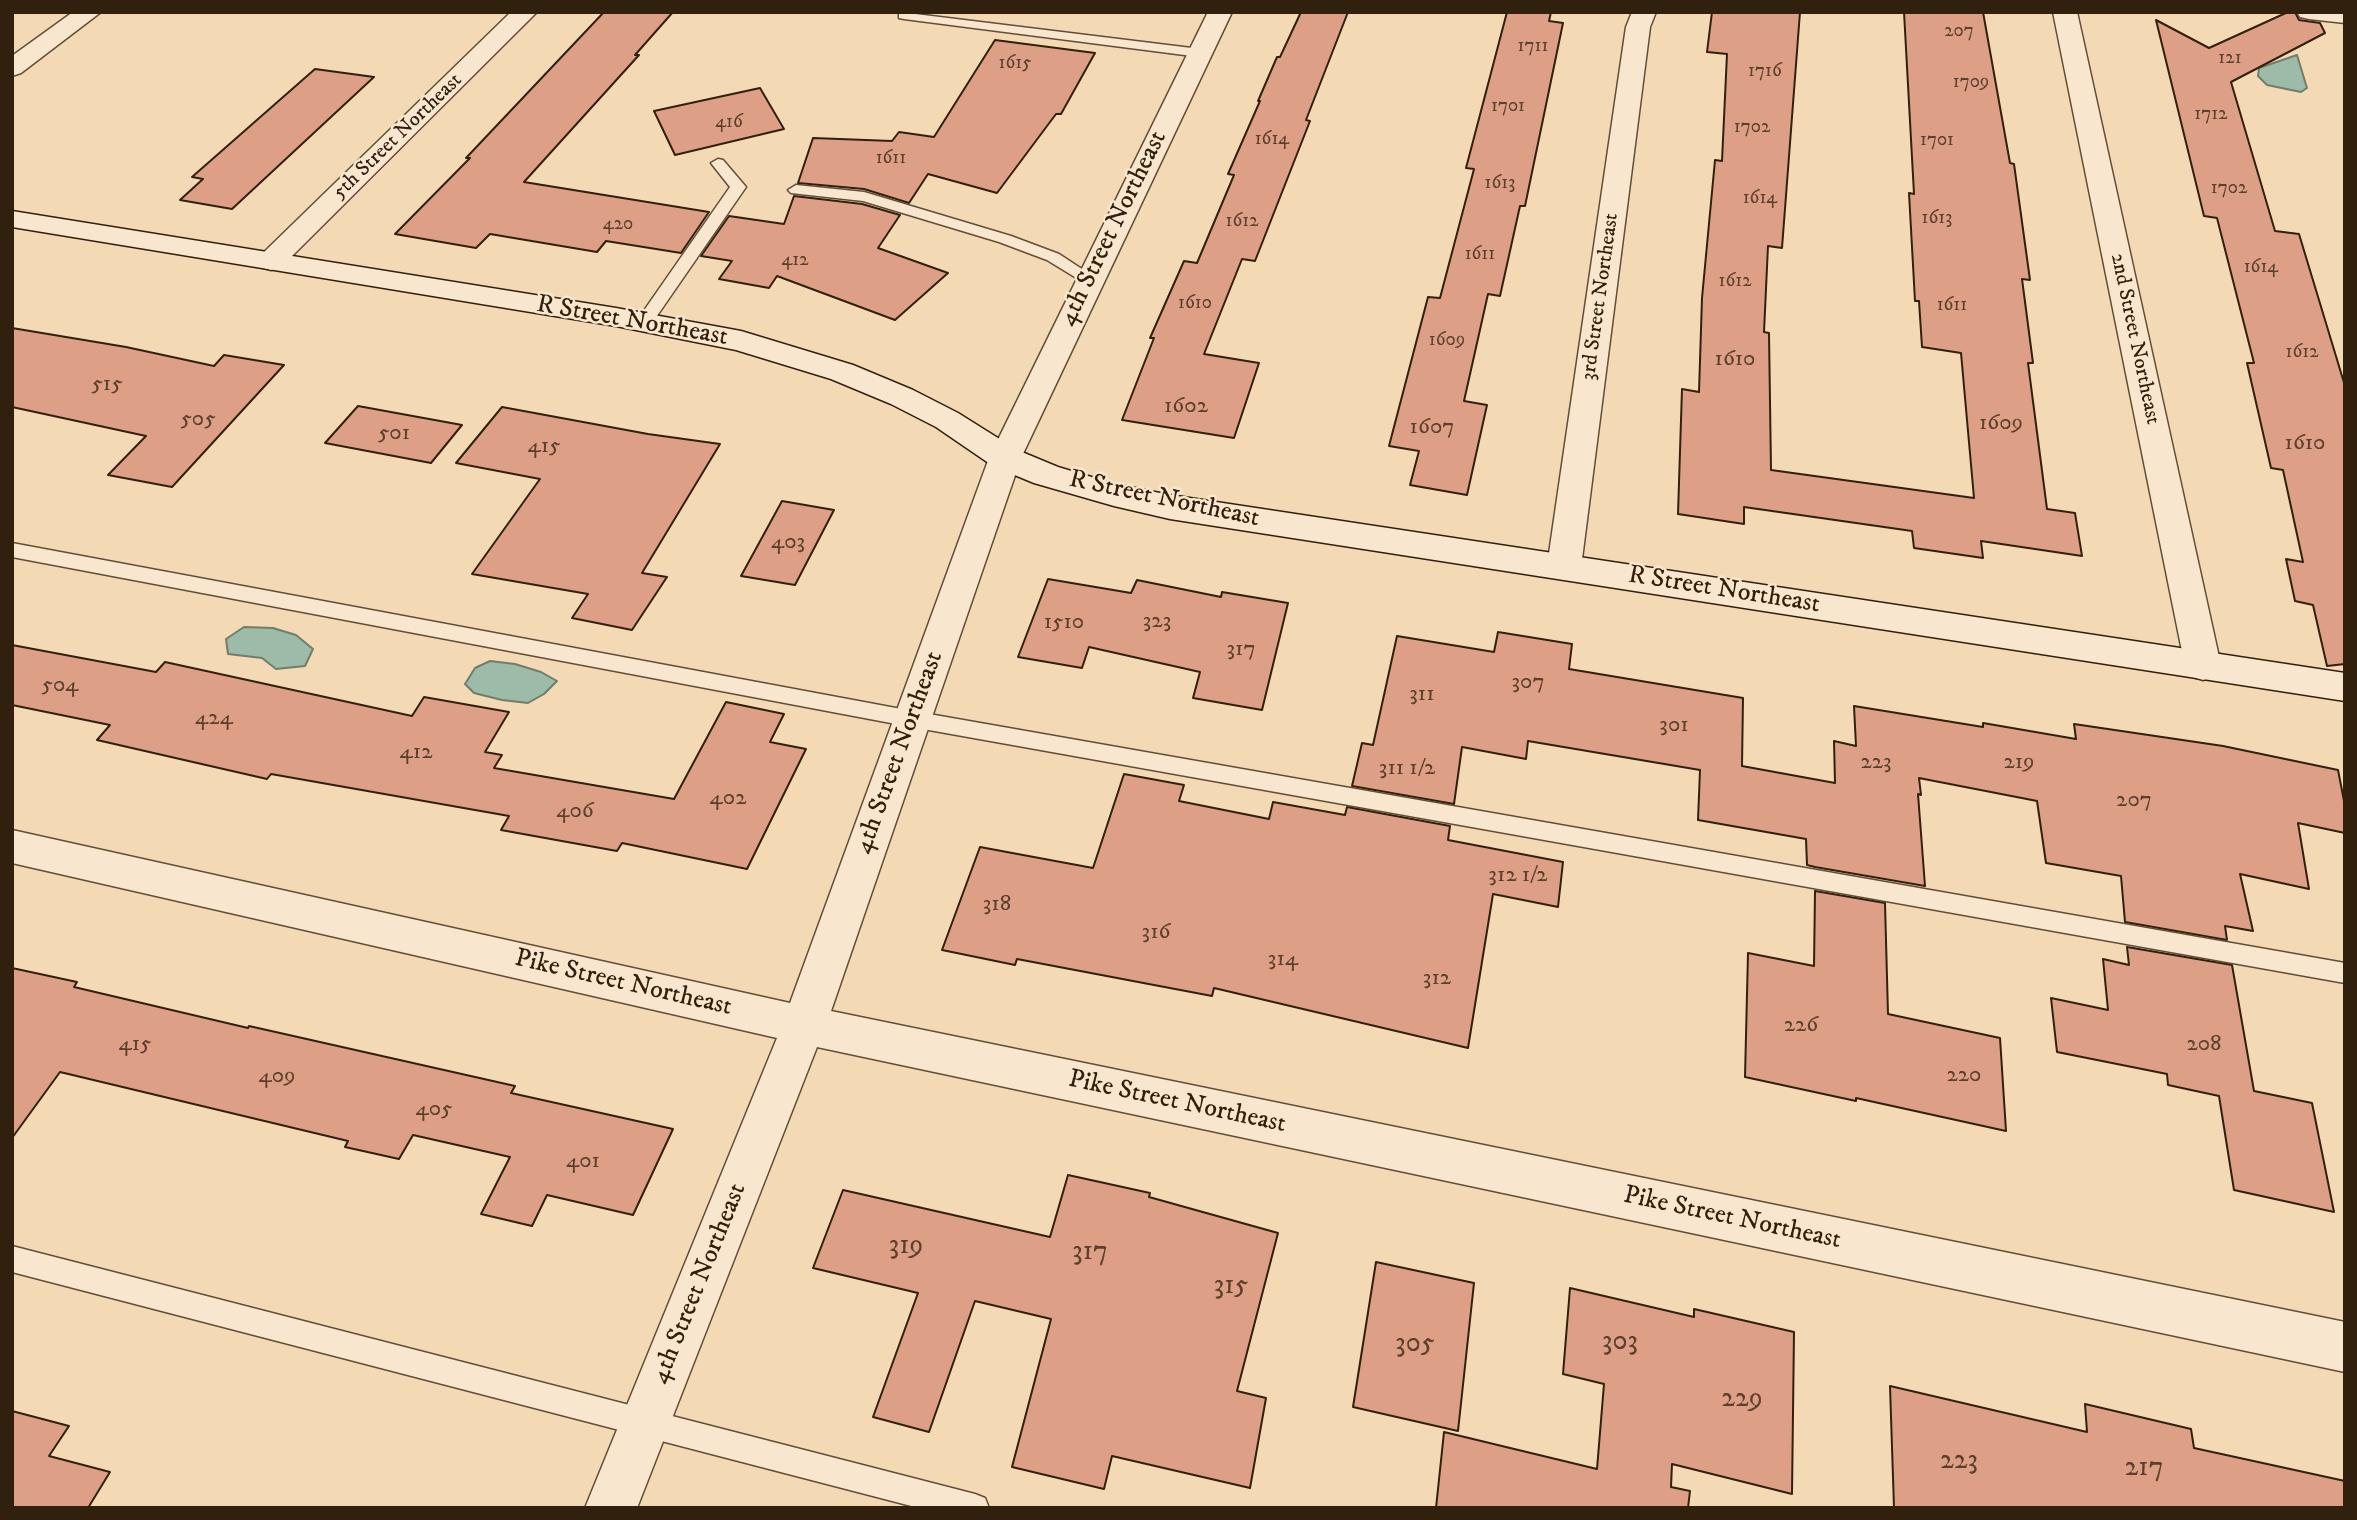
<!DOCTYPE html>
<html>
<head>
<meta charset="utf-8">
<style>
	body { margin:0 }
	#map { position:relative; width:2357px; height:1520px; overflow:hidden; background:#f4dab4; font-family:"IM FELL DW Pica",serif }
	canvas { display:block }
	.frame { position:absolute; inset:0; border:14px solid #32200e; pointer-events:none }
</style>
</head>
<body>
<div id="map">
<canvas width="2357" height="1520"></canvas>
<div class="frame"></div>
</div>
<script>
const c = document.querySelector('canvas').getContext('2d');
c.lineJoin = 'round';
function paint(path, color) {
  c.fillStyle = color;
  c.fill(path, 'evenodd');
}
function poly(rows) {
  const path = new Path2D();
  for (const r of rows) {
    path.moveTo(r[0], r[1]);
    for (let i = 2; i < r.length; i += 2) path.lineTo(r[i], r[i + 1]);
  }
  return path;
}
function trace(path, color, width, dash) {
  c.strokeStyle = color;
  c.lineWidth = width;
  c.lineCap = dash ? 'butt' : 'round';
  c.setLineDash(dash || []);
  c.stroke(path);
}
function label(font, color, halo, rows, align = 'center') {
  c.font = font + ' "IM FELL DW Pica",serif';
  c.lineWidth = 5;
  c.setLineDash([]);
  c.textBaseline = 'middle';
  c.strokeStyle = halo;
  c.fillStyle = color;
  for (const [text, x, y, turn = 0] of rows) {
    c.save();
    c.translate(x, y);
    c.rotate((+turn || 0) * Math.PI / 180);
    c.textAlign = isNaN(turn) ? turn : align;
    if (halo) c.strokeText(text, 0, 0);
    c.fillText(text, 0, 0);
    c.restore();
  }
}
const water = poly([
	[2297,55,2307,88,2301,92,2267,85,2258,76,2259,68,2297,55],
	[244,627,273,628,296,635,313,649,305,666,276,669,262,658,228,654,226,639,244,627],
	[490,661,515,664,541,672,557,681,544,694,528,703,502,700,474,693,465,684,475,668,490,661]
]);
const building = poly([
	[604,12,673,12,635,55,639,55,524,182,709,212,681,253,606,241,597,252,490,234,476,248,395,234,470,158,466,158,604,12],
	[1301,12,1348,12,1306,120,1310,121,1255,261,1242,259,1204,354,1259,363,1234,438,1122,420,1154,338,1150,338,1184,261,1197,263,1234,175,1228,174,1260,101,1258,101,1277,57,1280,57,1301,12],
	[1507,12,1551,12,1549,21,1563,23,1525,206,1520,206,1500,296,1488,294,1464,401,1487,405,1467,495,1410,485,1419,451,1389,446,1428,297,1440,298,1474,169,1466,168,1507,12],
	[1712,12,1800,12,1782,248,1768,246,1764,332,1769,333,1771,470,1974,498,1961,353,1922,347,1919,301,1915,301,1909,193,1914,194,1904,12,1983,12,2010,163,2014,164,2030,280,2022,279,2033,363,2028,363,2047,509,2075,513,2082,556,1981,541,1983,558,1914,548,1912,531,1744,507,1744,524,1678,514,1682,389,1699,392,1702,298,1715,160,1722,161,1727,54,1707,52,1712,12],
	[2288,12,2295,12,2299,20,2320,23,2325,33,2231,82,2275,231,2299,234,2345,386,2345,664,2327,666,2313,605,2295,601,2286,559,2303,562,2283,470,2271,468,2247,363,2254,363,2217,218,2204,216,2156,20,2209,48,2288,12],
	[995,40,1095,53,1061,114,1056,114,997,193,928,174,909,203,864,189,798,183,813,138,892,141,899,132,934,137,995,40],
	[315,69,374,77,232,209,180,200,203,179,192,177,315,69],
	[760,88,784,129,675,155,654,111,760,88],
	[794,196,862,204,900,215,878,248,948,273,895,320,777,276,769,288,719,279,732,261,701,256,729,216,784,224,794,196],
	[12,328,126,347,214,366,224,355,284,365,172,487,108,475,146,436,12,407,12,328],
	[358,406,462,425,431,463,325,443,358,406],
	[502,407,648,434,720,444,642,573,667,577,632,630,572,618,588,594,472,574,540,479,456,463,502,407],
	[782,501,834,510,795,585,741,576,782,501],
	[1048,579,1131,593,1137,580,1221,597,1222,592,1288,603,1262,710,1193,698,1200,672,1089,647,1082,668,1018,657,1048,579],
	[1498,632,1572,644,1569,669,1743,698,1742,766,1835,783,1834,741,1856,746,1854,706,1983,727,1983,723,2076,739,2074,724,2223,746,2338,770,2345,806,2345,833,2298,823,2309,889,2240,874,2253,931,2225,926,2227,940,2125,922,2121,876,2046,863,2037,801,1919,778,1921,795,1918,794,1925,886,1815,867,1807,865,1806,839,1698,820,1700,770,1528,741,1526,759,1462,747,1454,804,1352,786,1362,743,1373,745,1397,636,1494,652,1498,632],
	[12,645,156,672,165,662,412,716,424,697,509,712,485,752,502,755,494,768,674,799,726,702,784,714,770,742,806,749,747,869,622,843,617,851,501,830,509,816,271,774,267,779,97,740,110,725,12,705,12,645],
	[1124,774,1184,785,1179,801,1269,819,1273,802,1345,815,1347,807,1450,826,1448,840,1563,862,1558,907,1493,894,1468,1048,1214,988,1212,996,1017,959,1015,965,942,950,980,847,1093,868,1124,774],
	[1815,891,1885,903,1888,1014,2000,1038,2006,1131,1856,1098,1856,1101,1745,1077,1748,953,1814,966,1815,891],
	[2127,947,2232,965,2254,1091,2312,1103,2334,1212,2234,1190,2219,1096,2168,1085,2167,1074,2057,1052,2051,998,2108,1010,2103,959,2129,965,2127,947],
	[12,968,77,982,74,987,248,1028,249,1026,515,1086,511,1093,673,1129,633,1215,547,1195,532,1226,481,1214,510,1157,413,1135,399,1159,345,1147,348,1141,60,1072,12,1138,12,968],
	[1068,1175,1150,1193,1149,1197,1278,1233,1237,1391,1266,1398,1250,1488,1112,1456,1104,1489,1012,1467,1051,1319,975,1301,929,1432,873,1417,918,1293,813,1268,843,1190,1050,1237,1068,1175],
	[1376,1262,1474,1283,1458,1431,1353,1407,1376,1262],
	[1570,1288,1694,1317,1694,1309,1794,1332,1792,1494,1672,1464,1671,1487,1690,1491,1688,1508,1436,1508,1444,1432,1597,1469,1604,1384,1563,1374,1570,1288],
	[1890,1386,2087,1432,2085,1404,2191,1429,2194,1448,2345,1481,2345,1508,1894,1508,1890,1386],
	[12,1411,69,1426,49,1456,110,1472,88,1508,12,1508,12,1411]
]);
const lane = poly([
	[899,12,1200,49,1207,53,1200,57,904,19,899,18,899,12],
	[718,159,723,160,746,187,650,326,638,326,636,322,730,187,711,163,718,159],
	[796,185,864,192,1011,236,1059,254,1097,279,1089,284,1083,282,1047,260,999,242,863,201,791,193,788,190,796,185],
	[12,543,912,711,2345,963,2345,983,912,727,12,557,12,543],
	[12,1246,975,1494,985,1498,989,1508,919,1508,12,1272,12,1246]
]);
const street = poly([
	[73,12,101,12,21,73,12,76,12,56,73,12],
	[511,12,537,12,281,267,271,270,261,267,257,261,261,255,511,12],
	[1208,12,1232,12,1021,458,831,1011,2345,1322,2345,1372,817,1047,637,1508,585,1508,777,1038,12,863,12,830,790,1003,989,458,1208,12],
	[1632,12,1656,12,1650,27,1581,567,1576,576,1564,579,1552,576,1547,567,1626,27,1632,12],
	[2053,12,2077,12,2221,666,2216,676,2203,680,2190,676,2185,666,2053,12],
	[2297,12,2345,12,2345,23,2309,19,2300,17,2297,12]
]);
const secondary = poly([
	[12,211,616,308,741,331,853,365,913,390,958,413,1017,450,1058,467,1115,484,1170,495,2345,673,2345,701,1170,519,1114,506,1034,483,993,466,936,427,891,404,831,379,736,350,616,326,12,227,12,211]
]);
const farNumbernames = [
	["207",1959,32],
	["1711",1533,47],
	["121",2230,59],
	["1615",1015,64],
	["1716",1765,72],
	["1709",1971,83],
	["1701",1508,107],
	["1712",2211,115],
	["416",729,123],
	["1702",1752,128],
	["1614",1272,140],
	["1701",1937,141],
	["1611",891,159],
	["1613",1500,184],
	["1702",2229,189],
	["1614",1760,199],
	["1613",1937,219],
	["1612",1242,222],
	["420",618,225],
	["1611",1480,255],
	["412",795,261],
	["1614",2261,268],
	["1612",1735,282],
	["1610",1195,304],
	["1611",1952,306],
	["1609",1447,341],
	["1612",2302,353]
];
const farStreetnames = [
	["5th Street Northeast",398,137,-44],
	["3rd Street Northeast",1601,297,-82],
	["2nd Street Northeast",2134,339,78]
];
const numberNames = [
	["1610",1735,360],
	["515",107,385],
	["1602",1186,407],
	["505",198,420],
	["1609",2001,424],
	["1607",1432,428],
	["501",394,434],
	["1610",2305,444],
	["415",544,447],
	["403",788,543],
	["323",1157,622],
	["1510",1064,623],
	["317",1241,650],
	["307",1528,683],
	["504",60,686],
	["311",1422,695],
	["424",214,719],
	["301",1674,726],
	["412",416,753],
	["223",1876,763],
	["219",2019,763],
	["311 1/2",1407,769],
	["402",728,799],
	["207",2134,801],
	["406",575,812],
	["312 1/2",1518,876],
	["318",997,905],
	["316",1156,933],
	["314",1283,960],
	["312",1437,979],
	["226",1801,1026],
	["415",135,1045],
	["208",2204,1045],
	["220",1964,1076],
	["409",277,1077],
	["405",434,1110],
	["401",583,1162]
];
const streetNames = [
	["4th Street Northeast",1114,229,-64],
	["R Street Northeast",632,322,10],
	["R Street Northeast",1164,500,12],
	["R Street Northeast",1724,591,9],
	["4th Street Northeast",900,753,-70],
	["Pike Street Northeast",623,984,13],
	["Pike Street Northeast",1177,1103,12],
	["Pike Street Northeast",1732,1219,12],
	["4th Street Northeast",700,1284,-68]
];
const nearNumbernames = [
	["319",906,1247],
	["317",1090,1253],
	["315",1231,1287],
	["303",1620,1343],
	["305",1415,1345],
	["229",1742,1400],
	["223",1959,1462],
	["217",2144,1469]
];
paint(water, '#9cbba9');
trace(water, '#727d6b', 2);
paint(building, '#dd9f86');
trace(building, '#32200e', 2);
trace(lane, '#624e38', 3);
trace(street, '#624e38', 3);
trace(secondary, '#32200e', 3);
paint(lane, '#f8e7ce');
paint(street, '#f8e7ce');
paint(secondary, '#f8e7ce');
label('19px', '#5d402c', null, farNumbernames);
label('21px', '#32200e', '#f8e7ce', farStreetnames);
label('23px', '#5d402c', null, numberNames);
label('26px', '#32200e', '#f8e7ce', streetNames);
label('28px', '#5d402c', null, nearNumbernames);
</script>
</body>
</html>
